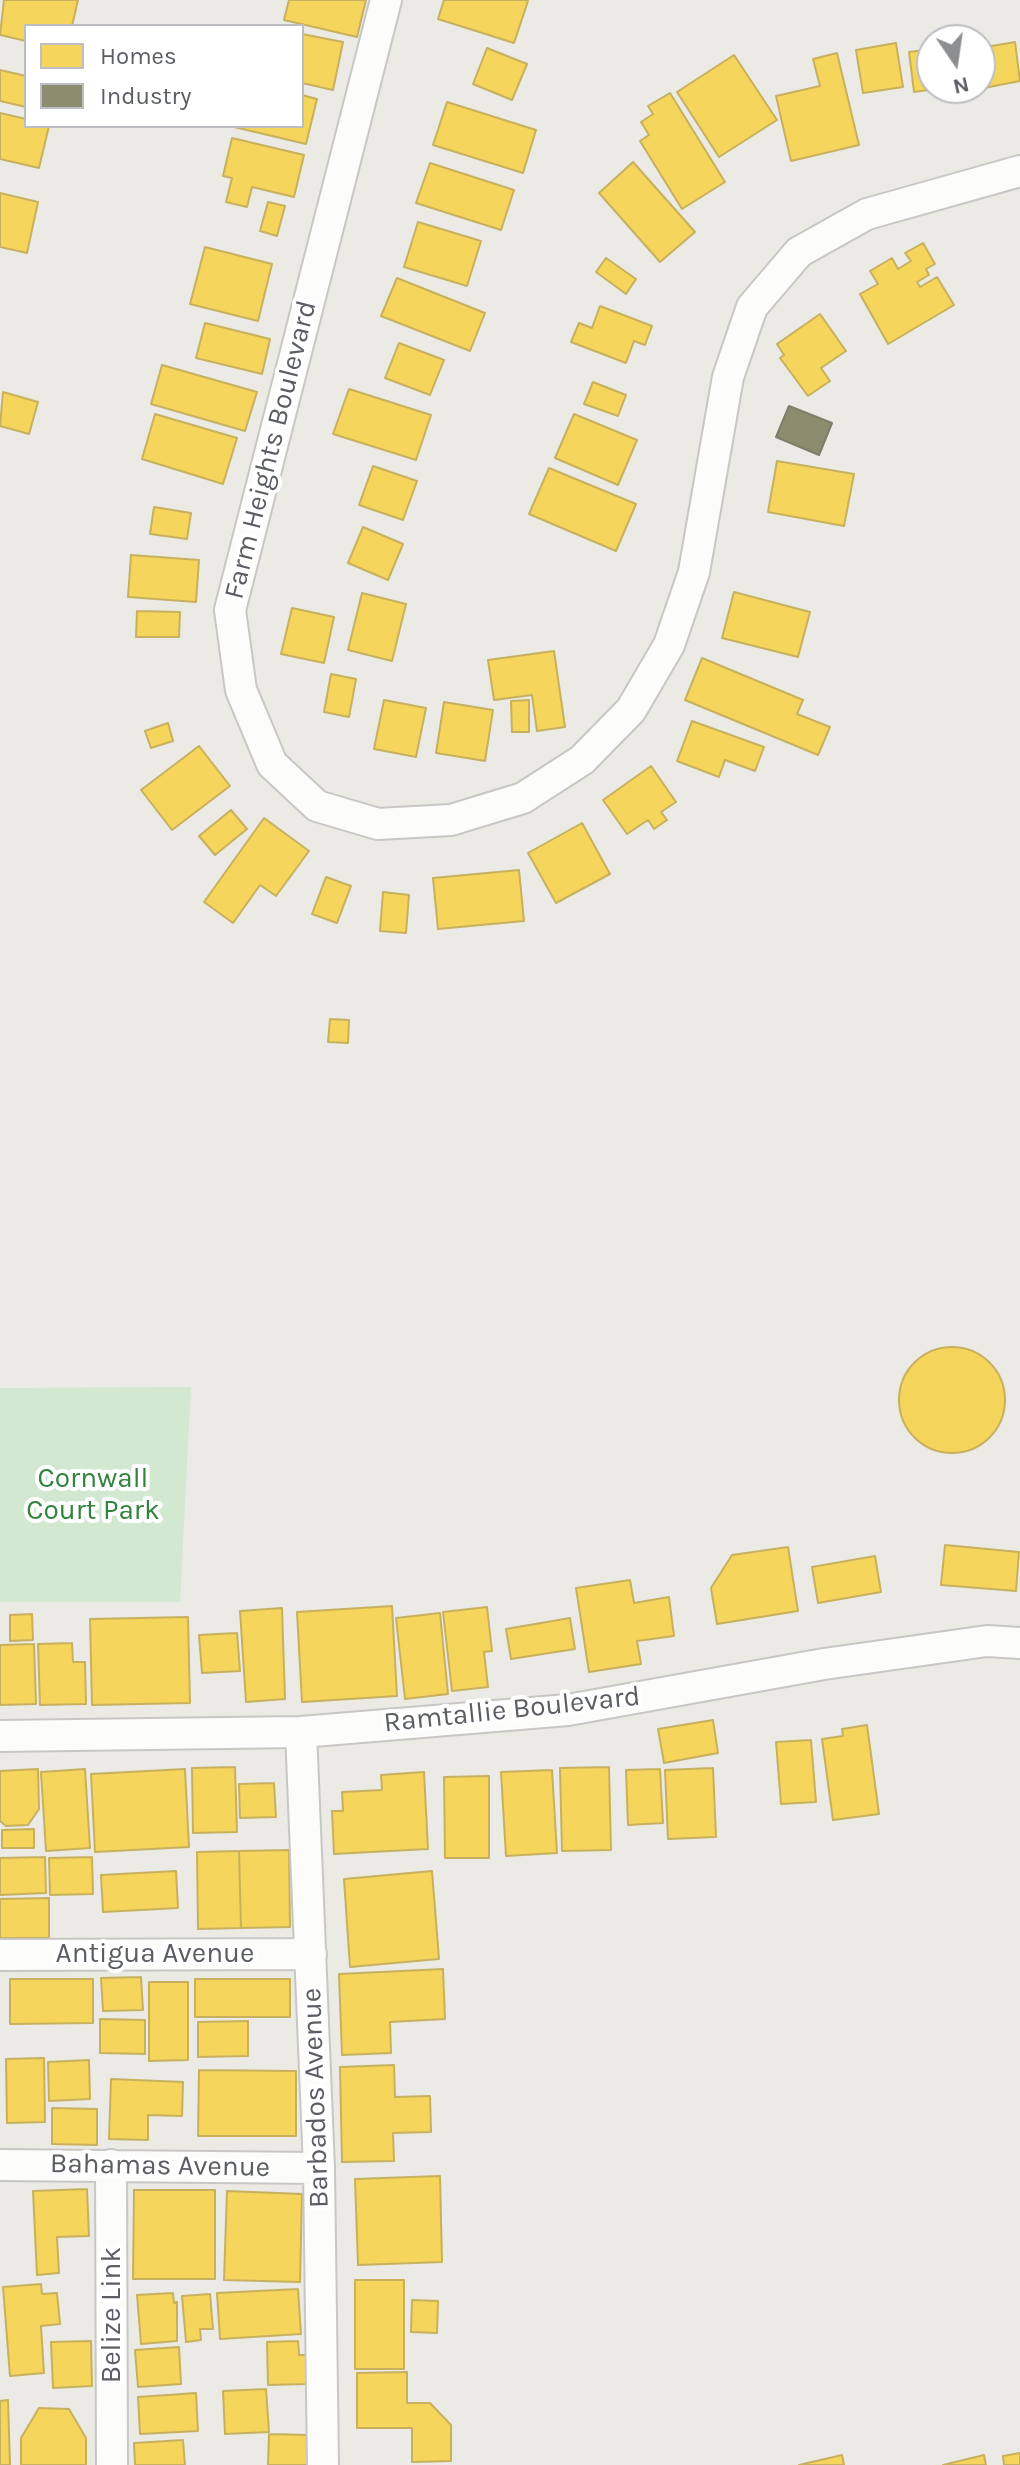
<!DOCTYPE html>
<html>
<head>
<meta charset="utf-8">
<style>
	body { margin:0 }
	#map { position:relative; width:1020px; height:2465px; overflow:hidden; background:#ebeae5; font-family:Karla,sans-serif }
	canvas { display:block }
	.legend { position:absolute; left:24px; top:24px; width:280px; height:104px; box-sizing:border-box; background:#fff; border:2px solid #bdbec1; margin:0; padding:10px 14px; list-style:none; font-size:24px; color:#5a5d63 }
	.legend li { display:flex; align-items:center; gap:16px; height:40px }
	.legend b { width:40px; border:2px solid #bdbec1 }
	.north { position:absolute; left:916px; top:24px; width:80px; height:80px; box-sizing:border-box; background:#fff; border:2px solid #bdbec1; border-radius:50%; rotate:167deg; font-size:22px; font-weight:700; line-height:32px; text-align:center; color:#5a5d63 }
	.north::after { content:''; display:block; margin:auto; width:28px; height:36px; background:#8d8e90; clip-path:polygon(50% 0,100% 100%,50% 72%,0 100%) }
</style>
</head>
<body>
<div id="map">
<canvas width="1020" height="2465"></canvas>
<ul class="legend">
<li><b style="height:22px;background:#f6d55c"></b>Homes</li>
<li><b style="height:22px;background:#8c8c6e"></b>Industry</li>
</ul>
<div class="north">N</div>
</div>
<script>
const c = document.querySelector('canvas').getContext('2d');
c.lineJoin = 'round';
function paint(path, color) {
  c.fillStyle = color;
  c.fill(path, 'evenodd');
}
function poly(rows) {
  const path = new Path2D();
  for (const r of rows) {
    if (r.length === 3) {
      path.moveTo(r[0] + r[2], r[1]);
      path.arc(r[0], r[1], r[2], 0, 2 * Math.PI);
      continue;
    }
    path.moveTo(r[0], r[1]);
    for (let i = 2; i < r.length; i += 2) path.lineTo(r[i], r[i + 1]);
  }
  return path;
}
function trace(path, color, width, dash) {
  c.strokeStyle = color;
  c.lineWidth = width;
  c.lineCap = dash ? 'butt' : 'round';
  c.setLineDash(dash || []);
  c.stroke(path);
}
function label(font, color, halo, rows, align = 'center') {
  c.font = font + ' Karla,sans-serif';
  c.lineWidth = 8;
  c.setLineDash([]);
  c.textBaseline = 'middle';
  c.strokeStyle = halo;
  c.fillStyle = color;
  for (const [text, x, y, turn = 0] of rows) {
    c.save();
    c.translate(x, y);
    c.rotate((+turn || 0) * Math.PI / 180);
    c.textAlign = isNaN(turn) ? turn : align;
    if (halo) c.strokeText(text, 0, 0);
    c.fillText(text, 0, 0);
    c.restore();
  }
}
const green = poly([
	[191,1387,180,1602,0,1602,0,1388]
]);
const homes = poly([
	[4,0,78,0,72,26,26,26,26,41,0,35,4,0],
	[289,0,366,0,357,37,284,20,289,0],
	[444,0,526,0,528,1,514,43,438,19,444,0],
	[302,34,343,42,333,90,302,83,302,34],
	[1015,42,1020,81,979,89,980,48,1015,42],
	[896,43,903,87,863,93,856,50,896,43],
	[487,48,527,64,512,100,473,84,487,48],
	[932,49,932,88,942,88,914,92,909,52,932,49],
	[837,53,859,145,791,161,776,96,820,86,813,59,837,53],
	[734,55,777,120,719,157,677,92,734,55],
	[0,70,26,76,26,107,0,101,0,70],
	[670,93,725,182,682,209,640,141,649,135,641,122,653,114,648,106,670,93],
	[302,95,317,99,306,144,234,127,302,126,302,95],
	[447,102,536,130,523,173,433,145,447,102],
	[0,113,26,119,26,126,49,126,39,168,0,159,0,113],
	[232,138,304,155,294,197,252,187,247,207,226,202,232,178,223,176,232,138],
	[633,162,695,232,660,262,599,193,633,162],
	[430,163,514,190,501,230,416,203,430,163],
	[0,193,38,202,27,253,0,247,0,193],
	[268,202,285,206,277,236,260,231,268,202],
	[418,222,481,241,467,286,404,267,418,222],
	[923,243,935,264,926,269,929,275,917,282,920,287,937,277,954,305,888,344,860,294,878,284,870,271,892,258,898,269,911,261,905,253,923,243],
	[205,247,272,264,258,321,190,304,205,247],
	[606,258,636,279,626,294,596,272,606,258],
	[397,278,485,313,470,351,381,316,397,278],
	[600,306,652,326,645,345,634,341,626,363,571,342,579,323,592,328,600,306],
	[820,314,846,351,821,368,830,381,808,396,780,358,784,355,777,344,820,314],
	[205,323,270,339,262,374,196,358,205,323],
	[399,343,444,360,430,395,385,378,399,343],
	[162,365,257,392,245,431,151,404,162,365],
	[593,382,626,395,618,416,584,404,593,382],
	[349,389,431,415,416,460,333,434,349,389],
	[3,392,38,402,29,434,0,426,3,392],
	[155,414,237,438,223,484,142,459,155,414],
	[574,414,637,440,618,485,555,458,574,414],
	[777,461,854,474,844,526,768,512,777,461],
	[373,466,417,481,403,520,359,505,373,466],
	[549,468,636,504,616,551,529,514,549,468],
	[154,507,191,513,187,539,150,534,154,507],
	[363,527,403,544,388,580,348,563,363,527],
	[131,555,199,560,196,602,128,597,131,555],
	[734,592,810,612,798,657,722,638,734,592],
	[362,593,406,604,392,661,348,650,362,593],
	[292,608,334,617,324,663,281,654,292,608],
	[137,611,180,612,179,637,136,637,137,611],
	[554,651,565,727,537,731,532,695,494,700,488,660,554,651],
	[702,658,803,700,797,714,830,727,818,755,685,700,702,658],
	[331,674,356,679,349,717,324,712,331,674],
	[384,700,426,708,416,757,374,749,384,700],
	[529,700,529,732,512,732,511,701,529,700],
	[444,702,493,710,485,761,436,753,444,702],
	[692,721,764,747,755,771,725,760,719,777,677,761,692,721],
	[168,723,173,741,151,748,145,731,168,723],
	[199,746,230,786,172,830,141,790,199,746],
	[651,766,676,802,661,812,667,820,654,829,648,820,627,834,603,800,651,766],
	[231,810,247,829,215,855,199,836,231,810],
	[264,818,309,851,276,896,260,885,233,923,204,902,264,818],
	[582,823,610,874,556,903,528,853,582,823],
	[519,870,524,921,438,929,433,878,519,870],
	[326,877,351,886,337,923,312,914,326,877],
	[383,892,409,895,406,933,380,931,383,892],
	[330,1019,349,1020,348,1043,328,1042,330,1019],
	[952,1400,53],
	[945,1545,1019,1552,1016,1591,941,1585,945,1545],
	[788,1547,798,1611,717,1624,711,1588,732,1555,788,1547],
	[875,1556,881,1592,818,1603,812,1567,875,1556],
	[630,1580,634,1603,669,1597,674,1636,637,1641,641,1664,589,1672,576,1588,630,1580],
	[392,1606,397,1696,302,1702,297,1612,392,1606],
	[487,1607,492,1651,484,1652,488,1687,452,1691,443,1612,487,1607],
	[282,1608,285,1699,246,1702,240,1611,282,1608],
	[440,1613,448,1694,405,1699,396,1618,440,1613],
	[32,1614,33,1640,10,1641,10,1615,32,1614],
	[188,1617,190,1703,92,1705,90,1619,188,1617],
	[570,1618,575,1649,511,1659,506,1629,570,1618],
	[237,1633,240,1671,202,1673,199,1635,237,1633],
	[72,1643,73,1662,85,1662,86,1704,40,1705,38,1644,72,1643],
	[34,1644,36,1704,0,1705,0,1645,34,1644],
	[713,1720,718,1753,664,1763,658,1729,713,1720],
	[867,1725,879,1814,833,1820,822,1739,843,1736,842,1729,867,1725],
	[811,1740,816,1802,781,1804,776,1742,811,1740],
	[235,1767,237,1832,193,1833,192,1768,235,1767],
	[609,1767,611,1850,562,1851,560,1768,609,1767],
	[713,1768,716,1837,668,1839,665,1770,713,1768],
	[38,1769,39,1809,28,1825,6,1826,0,1821,0,1771,38,1769],
	[85,1769,90,1848,46,1851,41,1772,85,1769],
	[185,1769,189,1847,95,1852,91,1774,185,1769],
	[660,1769,663,1823,628,1825,626,1770,660,1769],
	[552,1770,557,1853,506,1856,501,1772,552,1770],
	[424,1772,428,1849,334,1854,332,1811,343,1811,342,1792,382,1790,381,1775,424,1772],
	[489,1776,489,1858,445,1858,444,1777,489,1776],
	[274,1783,276,1817,240,1818,239,1784,274,1783],
	[34,1829,34,1848,2,1848,2,1830,34,1829],
	[289,1850,290,1927,241,1928,239,1851,289,1850],
	[239,1851,241,1928,198,1929,197,1852,239,1851],
	[45,1857,46,1893,0,1895,0,1858,45,1857],
	[92,1857,93,1894,50,1895,49,1858,92,1857],
	[176,1871,178,1908,103,1912,101,1875,176,1871],
	[432,1871,439,1959,350,1967,344,1879,432,1871],
	[49,1898,49,1938,0,1938,0,1899,49,1898],
	[443,1969,445,2019,390,2022,391,2053,342,2055,339,1974,443,1969],
	[141,1977,143,2010,103,2011,101,1978,141,1977],
	[10,1979,93,1979,93,2023,10,2024,10,1979],
	[195,1979,290,1979,290,2017,195,2017,195,1979],
	[149,1982,188,1982,188,2060,149,2061,149,1982],
	[100,2019,145,2020,145,2054,100,2053,100,2019],
	[248,2021,248,2056,198,2057,198,2022,248,2021],
	[44,2058,45,2122,7,2123,6,2059,44,2058],
	[89,2060,90,2099,49,2101,48,2062,89,2060],
	[394,2065,395,2097,430,2096,431,2132,393,2133,394,2161,342,2162,340,2067,394,2065],
	[199,2070,296,2071,296,2136,198,2136,199,2070],
	[111,2079,183,2082,182,2116,148,2115,148,2140,109,2139,111,2079],
	[52,2108,97,2109,97,2145,52,2144,52,2108],
	[440,2176,442,2262,358,2265,355,2179,440,2176],
	[87,2189,89,2236,57,2237,59,2273,37,2275,33,2191,87,2189],
	[134,2190,215,2190,215,2279,133,2279,134,2190],
	[227,2191,302,2194,300,2282,224,2280,227,2191],
	[355,2280,404,2280,404,2369,355,2369,355,2280],
	[41,2284,42,2294,57,2293,60,2324,41,2326,44,2373,10,2376,3,2287,41,2284],
	[298,2289,301,2334,220,2339,217,2293,298,2289],
	[173,2293,174,2303,177,2302,177,2341,141,2344,137,2295,173,2293],
	[210,2294,213,2329,200,2329,201,2340,186,2342,182,2296,210,2294],
	[412,2300,438,2301,437,2333,411,2332,412,2300],
	[91,2341,92,2386,53,2388,51,2342,91,2341],
	[298,2341,299,2355,306,2355,306,2384,268,2385,267,2342,298,2341],
	[179,2347,181,2384,138,2387,135,2350,179,2347],
	[407,2372,407,2403,430,2403,451,2425,451,2461,412,2462,412,2428,357,2428,357,2373,407,2372],
	[266,2389,269,2432,225,2434,223,2391,266,2389],
	[196,2393,198,2431,140,2434,138,2397,196,2393],
	[8,2400,10,2465,0,2465,0,2401,8,2400],
	[39,2408,69,2409,86,2438,86,2465,21,2465,21,2438,39,2408],
	[269,2434,307,2435,308,2442,310,2443,310,2461,307,2461,307,2465,268,2465,269,2434],
	[183,2440,185,2465,135,2465,134,2443,183,2440],
	[1020,2453,1020,2465,1004,2465,1003,2456,1020,2453],
	[842,2455,844,2465,799,2465,842,2455],
	[984,2455,986,2465,943,2465,984,2455]
]);
const industry = poly([
	[789,406,832,423,819,455,776,437,789,406]
]);
const minor = poly([
	[386,0,230,610,241,690,272,764,317,806,378,824,451,820,523,798,582,760,631,710,669,645,694,572,728,377,752,307,799,252,867,214,1020,171],
	[301,1732,319,2168,323,2465],
	[0,1736,301,1732,568,1710,824,1664,987,1641,1020,1643],
	[0,1955,311,1954],
	[0,2165,319,2168],
	[111,2165,112,2465]
]);
const streetNames = [
	["Farm Heights Boulevard",271,450,-76],
	["Ramtallie Boulevard",512,1710,-6],
	["Antigua Avenue",155,1954],
	["Barbados Avenue",316,2098,-92],
	["Bahamas Avenue",160,2166,1],
	["Belize Link",112,2315,-90]
];
const parkNames = [
	["Cornwall",93,1479],
	["Court Park",93,1511]
];
paint(green, '#d2e8d1');
paint(homes, '#f6d55c');
trace(homes, '#c7b15e', 2);
paint(industry, '#8c8c6e');
trace(industry, '#7d7e6b', 2);
trace(minor, '#c7c7c5', 34);
trace(minor, '#fcfcfb', 30);
label('28px', '#5a5d63', '#fff', streetNames);
label('28px', '#31833e', '#fff', parkNames);
</script>
</body>
</html>
